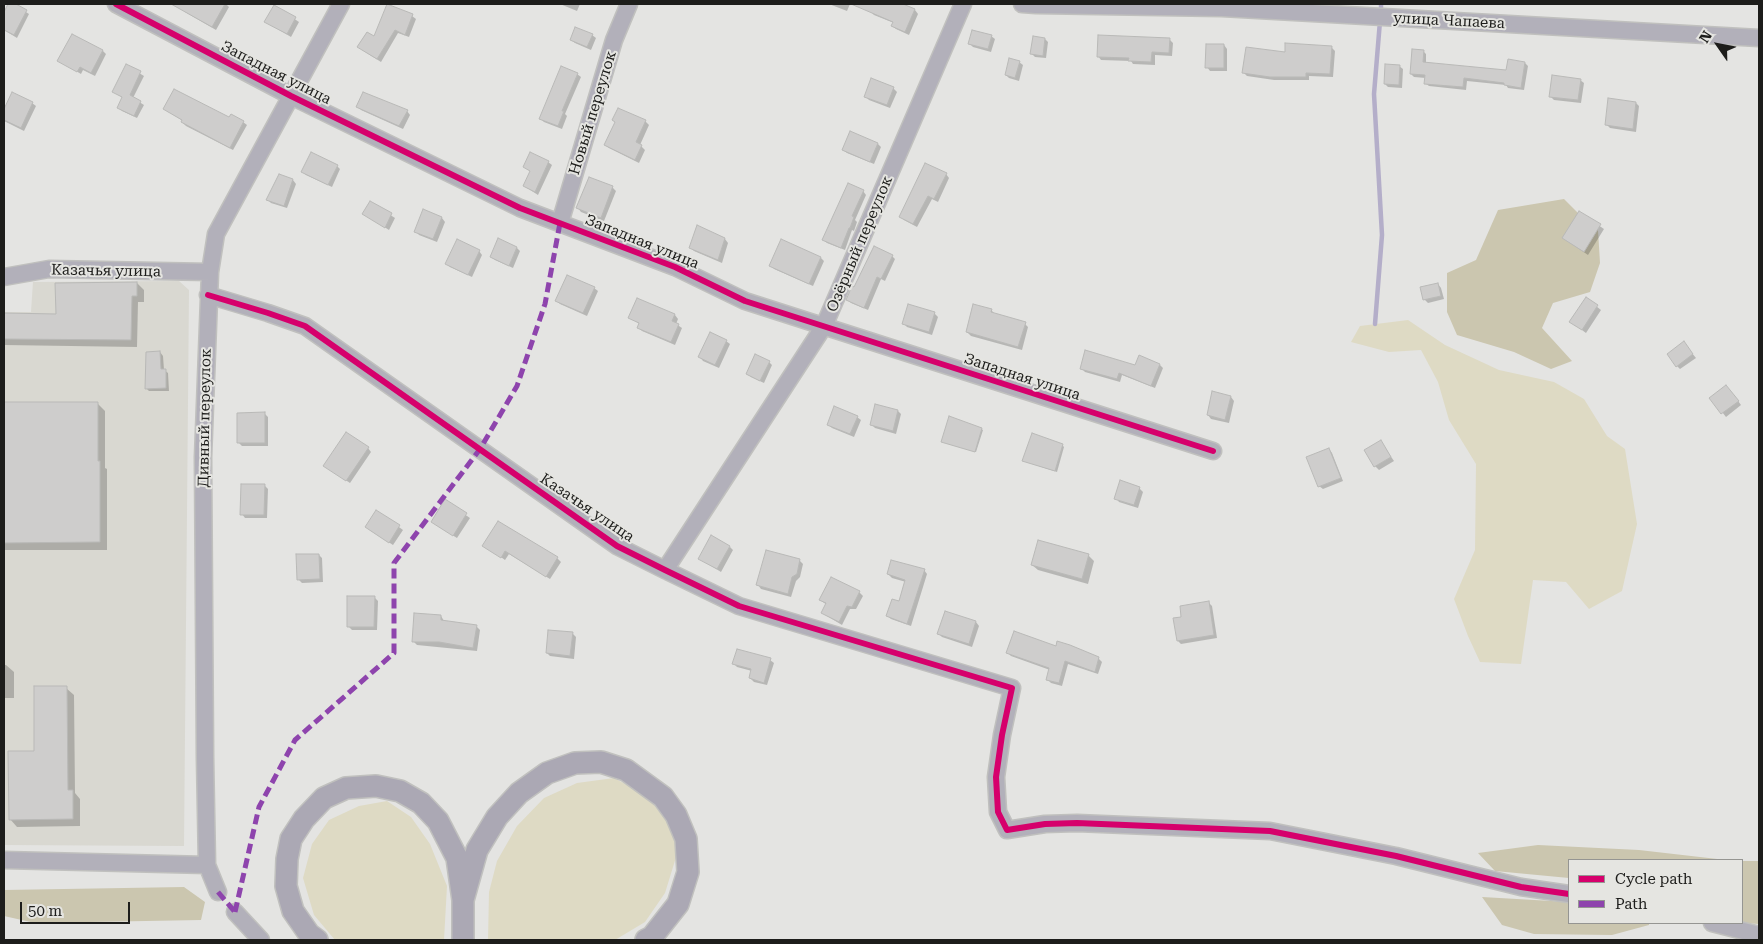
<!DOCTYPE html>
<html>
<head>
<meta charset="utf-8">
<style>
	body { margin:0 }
	#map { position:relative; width:1763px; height:944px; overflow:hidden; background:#e4e4e2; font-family:"Roboto Serif",serif }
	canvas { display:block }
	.frame { position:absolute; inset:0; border:5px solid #1d1d1b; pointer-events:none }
	.legend { position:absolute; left:1568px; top:859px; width:175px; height:65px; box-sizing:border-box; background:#e5e5e1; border:1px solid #959592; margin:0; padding:6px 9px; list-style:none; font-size:15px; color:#1d1d1b }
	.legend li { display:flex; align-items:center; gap:10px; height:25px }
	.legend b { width:25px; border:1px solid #959592 }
	.north { position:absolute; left:1693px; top:20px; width:50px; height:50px; -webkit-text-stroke:4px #e5e5e1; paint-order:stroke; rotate:303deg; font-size:14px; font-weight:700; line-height:20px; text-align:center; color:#1d1d1b }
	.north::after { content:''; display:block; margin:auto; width:18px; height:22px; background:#1d1d1b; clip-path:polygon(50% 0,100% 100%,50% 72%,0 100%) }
	.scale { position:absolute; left:20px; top:902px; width:110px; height:22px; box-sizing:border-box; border:2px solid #1d1d1b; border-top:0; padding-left:6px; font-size:15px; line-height:18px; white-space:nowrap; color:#1d1d1b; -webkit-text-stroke:4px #e5e5e1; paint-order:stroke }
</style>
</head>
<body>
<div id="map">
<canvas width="1763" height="944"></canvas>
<div class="frame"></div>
<ul class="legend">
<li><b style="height:6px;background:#d6006c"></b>Cycle path</li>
<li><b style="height:6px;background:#8e44ad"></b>Path</li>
</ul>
<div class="north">N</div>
<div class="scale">50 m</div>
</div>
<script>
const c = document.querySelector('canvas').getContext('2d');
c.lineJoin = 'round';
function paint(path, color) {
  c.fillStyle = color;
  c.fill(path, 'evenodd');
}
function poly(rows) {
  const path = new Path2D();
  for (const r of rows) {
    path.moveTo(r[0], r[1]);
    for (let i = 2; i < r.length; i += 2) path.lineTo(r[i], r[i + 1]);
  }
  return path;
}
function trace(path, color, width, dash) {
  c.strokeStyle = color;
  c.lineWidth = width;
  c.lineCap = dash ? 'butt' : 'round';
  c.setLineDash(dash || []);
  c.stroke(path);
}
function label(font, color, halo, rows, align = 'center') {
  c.font = font + ' "Roboto Serif",serif';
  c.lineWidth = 4;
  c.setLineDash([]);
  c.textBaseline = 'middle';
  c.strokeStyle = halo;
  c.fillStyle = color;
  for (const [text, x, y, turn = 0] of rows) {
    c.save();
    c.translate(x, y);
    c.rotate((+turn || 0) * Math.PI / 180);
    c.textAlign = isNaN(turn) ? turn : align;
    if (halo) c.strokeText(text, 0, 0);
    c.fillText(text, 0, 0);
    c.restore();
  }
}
const built = poly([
	[179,281,189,290,184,846,4,845,4,312,31,312,33,282]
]);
const green = poly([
	[1408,320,1445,345,1499,370,1554,382,1584,399,1607,436,1625,449,1637,524,1622,591,1589,609,1566,582,1533,580,1521,664,1480,662,1468,636,1454,599,1475,550,1476,464,1449,420,1438,382,1421,350,1389,352,1351,342,1360,326],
	[614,778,646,795,672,827,677,854,665,893,645,922,615,940,488,940,489,892,497,861,517,826,544,798,577,783],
	[387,801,411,817,430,844,447,886,444,940,335,940,314,915,303,878,312,844,329,820,359,806]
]);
const forest = poly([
	[1564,199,1581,216,1598,230,1600,263,1590,292,1553,303,1542,328,1572,361,1551,369,1514,352,1457,335,1447,312,1447,273,1476,260,1498,210],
	[1538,845,1639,850,1726,860,1569,860,1569,878,1495,871,1478,853],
	[1742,861,1759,861,1759,924,1742,923],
	[184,887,205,902,201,920,35,923,4,916,4,890],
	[1482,897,1569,902,1569,923,1649,923,1649,925,1612,935,1534,934,1502,925]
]);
const shadow = poly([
	[10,4,13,4,29,14,17,38,4,30,4,15],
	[184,4,226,4,229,7,216,30,185,12,182,9],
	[560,4,580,4,577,11],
	[829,4,850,4,847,11],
	[873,4,899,4,915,10,918,14,909,35,896,29,892,26,894,23,874,15,870,11],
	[275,6,299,22,291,37,266,22],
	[412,16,416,19,409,37,398,33,381,62,362,50,375,38],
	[72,35,103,51,106,54,95,76,83,70,81,74,59,61],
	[592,35,596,38,591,50,575,43,571,40],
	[991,36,995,39,991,52,973,47,970,44],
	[1045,39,1048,42,1046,58,1035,57,1031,53],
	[1170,40,1173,43,1172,56,1155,55,1155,65,1133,64,1131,61,1101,60,1098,56],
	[1224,45,1227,49,1227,71,1210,71,1207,67],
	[1331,47,1335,51,1333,77,1309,76,1309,80,1274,80,1247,76,1244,73,1286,54],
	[1423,51,1426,54,1426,64,1507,72,1525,63,1528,66,1524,90,1508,88,1506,85,1467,81,1466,90,1429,86,1425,83,1426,78,1414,77,1411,74],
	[1019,62,1023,65,1019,81,1009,78,1006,75],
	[126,65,144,76,133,98,144,105,137,118,122,111,118,107,123,98,114,92],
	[1399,66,1403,69,1402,88,1388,87,1385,84],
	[577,74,581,77,565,114,567,116,562,129,544,122,541,119],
	[1580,80,1584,83,1581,103,1554,100,1551,97],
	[893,88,897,92,890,108,869,100,865,96],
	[12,94,32,103,36,106,24,131,4,121,4,112],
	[1636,103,1639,106,1636,132,1610,128,1606,124],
	[358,106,407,111,410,115,403,129,361,110],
	[164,109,230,118,243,122,247,125,233,150,186,126,182,122,183,121],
	[619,109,645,121,649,125,640,145,645,150,639,163,609,148,605,145,616,123],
	[878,144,881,147,874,164,847,153,843,150],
	[548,162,552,165,538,195,524,186,531,172,524,166],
	[337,166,340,169,332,187,306,175,303,172],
	[946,174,949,178,938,202,932,199,917,227,904,220,901,217],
	[279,175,293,180,296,184,287,208,271,203,268,200],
	[590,178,613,188,616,191,604,221,581,212,578,208],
	[863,191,866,195,855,220,857,222,854,231,852,230,845,250,827,243,824,240],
	[370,202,395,218,389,230,364,214],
	[424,211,442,218,445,222,437,242,419,235,416,231],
	[1579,212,1604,229,1588,255,1563,238],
	[725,239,728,243,722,263,694,251,691,248],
	[499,240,517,248,520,251,513,268,495,260,491,257],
	[479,251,482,255,472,277,450,267,447,264],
	[892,256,895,259,885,281,881,279,868,310,851,303,848,300,855,289],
	[821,258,824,261,813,286,774,269,771,265],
	[137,283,144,290,144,302,138,302,137,347,4,345,4,314,57,315],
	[1438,284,1441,288,1444,299,1428,303,1424,299],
	[594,288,598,291,587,316,560,304,557,301],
	[1586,298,1601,310,1586,333,1571,322],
	[637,299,675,315,678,319,676,324,682,328,675,345,642,331,638,327,640,324,629,318],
	[991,310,995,314,1025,324,1028,327,1022,350,971,336,967,332],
	[934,313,938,317,932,335,907,327,903,323],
	[726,341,730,344,719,368,703,361,700,357],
	[1687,347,1696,358,1680,369,1677,366],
	[160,352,163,356,164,370,168,373,169,391,149,391,146,388],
	[769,362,772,365,764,383,751,377,747,374],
	[1160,365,1163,368,1155,388,1122,375,1120,382,1085,372,1081,368],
	[1730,390,1741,405,1726,417,1711,398],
	[1213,393,1231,397,1234,401,1229,423,1211,419,1208,415],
	[4,403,97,403,105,411,105,468,107,469,107,550,4,550],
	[898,411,901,414,896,434,875,428,871,424],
	[265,414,268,417,268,446,242,446,239,443],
	[857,417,861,420,854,437,832,428,828,424],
	[981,429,983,430,976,452,942,442],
	[1381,442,1394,461,1379,470,1375,466],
	[1062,445,1064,447,1057,472,1023,461],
	[368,448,371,452,350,483,329,469],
	[1329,449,1332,453,1343,481,1323,489,1319,486],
	[264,485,268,489,267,518,245,518,242,514],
	[1139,488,1143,492,1138,508,1119,502,1116,498],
	[445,501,470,518,457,538,436,525],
	[377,511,403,530,393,545,370,530],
	[484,545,557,558,561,562,550,579,509,554,505,560],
	[730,547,733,550,721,572,700,559],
	[319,555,322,558,323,582,302,583,298,579],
	[1088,555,1094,561,1088,584,1038,570,1032,565],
	[799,560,803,564,800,577,796,581,791,597,761,589,758,585],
	[924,570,927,574,911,626,891,619,888,616,900,603,906,582,892,578,888,574],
	[859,592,863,596,856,609,850,609,842,625,822,613,827,605,820,600],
	[374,597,378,601,377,630,352,630,348,626],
	[1208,602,1212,606,1217,638,1181,644,1178,641,1183,618],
	[441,616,444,621,476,626,480,630,477,651,417,645,413,641],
	[976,622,979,626,972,647,942,637,939,634],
	[572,633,576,637,574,659,550,656,547,653],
	[1057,647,1098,658,1102,662,1098,674,1068,664,1062,686,1051,683,1047,679,1050,670,1011,656,1008,653],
	[770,660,774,663,767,685,754,682,750,678,752,671,737,667,733,663],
	[4,665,6,665,14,672,14,698,4,698],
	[66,688,74,695,75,793,80,799,80,826,17,827,10,819,36,753]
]);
const stream = poly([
	[1381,13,1381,4],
	[1375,324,1382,235,1374,94,1380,21]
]);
const building = poly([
	[8,4,16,4,27,10,14,35,4,30,4,12,8,4],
	[171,4,225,4,212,27,171,4],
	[387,4,413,14,405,35,395,30,377,59,357,47,367,32,374,36,387,4],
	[851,4,903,4,915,9,905,32,891,26,893,22,851,4],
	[274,5,296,17,287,34,264,22,274,5],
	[575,27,593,34,587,47,570,40,575,27],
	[972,30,992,35,988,49,968,44,972,30],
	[72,34,103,50,91,73,80,67,77,72,57,61,72,34],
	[1098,35,1170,38,1169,53,1152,52,1151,62,1128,61,1129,58,1097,57,1098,35],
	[1033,36,1045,38,1043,56,1030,54,1033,36],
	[1285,43,1332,46,1330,74,1306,73,1306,77,1270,77,1242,73,1246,47,1285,52,1285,43],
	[1206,44,1224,44,1224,68,1205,68,1206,44],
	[1412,49,1424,50,1423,62,1506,70,1508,59,1525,62,1521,88,1504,85,1504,83,1464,78,1463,87,1424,84,1425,75,1410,74,1412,49],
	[1009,58,1020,61,1015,78,1005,75,1009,58],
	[126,64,141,71,130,95,141,101,134,116,117,108,122,97,112,92,126,64],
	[1385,64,1400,65,1399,85,1384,84,1385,64],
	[561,66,578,73,562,111,564,111,558,126,539,119,561,66],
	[1552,75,1581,79,1578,100,1549,97,1552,75],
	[871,78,894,87,887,105,864,97,871,78],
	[174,89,229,117,231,114,244,121,230,148,181,122,182,120,163,109,174,89],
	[12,92,33,102,21,128,4,120,4,109,12,92],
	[363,92,408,110,399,126,356,107,363,92],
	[1608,98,1636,102,1633,129,1605,125,1608,98],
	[618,108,646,120,636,142,642,145,635,160,604,145,615,122,612,120,618,108],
	[850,131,878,143,870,162,842,150,850,131],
	[311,152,338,165,328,185,301,172,311,152],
	[530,152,549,161,535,192,523,186,530,171,523,167,530,152],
	[925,163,947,173,934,199,928,196,913,224,899,217,925,163],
	[279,174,293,179,284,206,266,200,279,174],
	[589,177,613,186,601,218,576,208,589,177],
	[848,183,864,190,852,216,854,217,850,228,849,228,841,248,822,240,848,183],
	[370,201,392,213,385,228,362,214,370,201],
	[423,209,442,217,433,239,414,232,423,209],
	[1579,211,1601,224,1584,252,1562,238,1579,211],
	[697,225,725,238,718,260,689,248,697,225],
	[498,238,517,247,509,266,490,257,498,238],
	[457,239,480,250,468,275,445,264,457,239],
	[781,239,821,257,809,284,769,266,781,239],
	[874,246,893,255,881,279,877,277,864,308,846,300,852,286,854,287,874,246],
	[567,275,595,287,583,313,555,301,567,275],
	[137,282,137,296,132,296,131,340,4,339,4,313,56,314,55,283,137,282],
	[1438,283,1441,296,1423,300,1420,287,1438,283],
	[1586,297,1598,305,1582,330,1569,322,1586,297],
	[637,298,675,314,672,321,679,324,671,342,637,328,639,323,628,318,637,298],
	[908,304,935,312,929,332,902,324,908,304],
	[973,304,992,309,991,312,1026,322,1018,347,966,332,973,304],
	[710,332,727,340,715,365,698,357,710,332],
	[1684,341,1693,354,1676,367,1667,354,1684,341],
	[1085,350,1135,365,1139,355,1160,364,1151,386,1119,373,1117,379,1080,369,1085,350],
	[160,351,161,369,166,369,166,388,145,389,146,352,160,351],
	[755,354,770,361,760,381,746,374,755,354],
	[1726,385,1739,401,1721,414,1709,398,1726,385],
	[1212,391,1231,396,1225,420,1207,415,1212,391],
	[4,402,98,402,98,461,100,461,100,542,4,543,4,402],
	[875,404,898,410,893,431,870,425,875,404],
	[834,406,858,416,850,434,827,425,834,406],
	[265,412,265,443,237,443,237,413,265,412],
	[949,416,982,428,975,452,941,442,949,416],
	[346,432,369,447,346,481,323,466,346,432],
	[1032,433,1063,444,1055,471,1022,461,1032,433],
	[1381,440,1391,457,1374,467,1364,450,1381,440],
	[1329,448,1341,478,1318,487,1306,457,1329,448],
	[1120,480,1140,487,1134,505,1114,499,1120,480],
	[241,484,265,484,264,515,240,515,241,484],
	[445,499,467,513,453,536,431,522,445,499],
	[376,510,400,525,389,543,365,527,376,510],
	[498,521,558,557,546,577,505,551,501,558,482,546,498,521],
	[711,535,730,546,717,569,698,559,711,535],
	[1038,540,1089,554,1082,579,1031,565,1038,540],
	[766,550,800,559,797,574,792,577,788,594,756,585,766,550],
	[296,554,319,554,320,579,297,580,296,554],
	[891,560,925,569,907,624,886,616,892,599,899,601,905,580,887,574,891,560],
	[831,577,860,591,852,607,847,606,839,622,821,613,826,603,819,600,831,577],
	[347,596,375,596,374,627,347,627,347,596],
	[1209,601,1214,635,1177,641,1173,618,1181,617,1180,606,1209,601],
	[945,611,976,621,969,644,937,634,945,611],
	[414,613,441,615,441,620,477,625,473,648,439,642,412,642,414,613],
	[548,630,573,632,570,656,546,653,548,630],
	[1014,631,1056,646,1057,641,1070,645,1099,657,1095,672,1065,661,1059,683,1046,680,1049,668,1006,653,1014,631],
	[737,649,771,658,764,683,749,678,751,669,732,664,737,649],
	[34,686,67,686,68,790,73,790,73,819,9,820,8,751,34,751,34,686]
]);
const minor = poly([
	[116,4,291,96,520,208,675,267,745,301,1213,451],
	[1022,4,1036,5,1222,8,1759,38],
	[560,223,614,40,629,4],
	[4,277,49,269,210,272],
	[208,295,268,313,305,326,617,546,665,570,739,606,1012,688,1002,735,996,777,998,812,1007,830,1045,824,1077,823,1270,831,1396,856,1521,887,1569,894],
	[665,570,824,326,963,4],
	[4,860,207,865],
	[218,892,207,865,205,757,203,457,210,272,216,234,341,4],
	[235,912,261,940],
	[1712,923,1759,935]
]);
const major = poly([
	[463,900,477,850,497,817,519,793,547,773,575,763,601,762,626,770,663,797,676,815,686,839,688,872,678,904,652,937,646,940],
	[317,940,309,934,293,911,286,886,287,859,291,839,304,819,324,798,346,788,376,786,400,791,421,803,438,821,457,858,463,900,463,940]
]);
const quiet = poly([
	[218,892,235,912],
	[235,912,259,807,295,740,394,653,394,563,480,449,517,386,545,304,560,223]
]);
const cycleway = poly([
	[116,4,291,96,520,208,675,267,745,301,1213,451],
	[208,295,268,313,305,326,617,546,665,570,739,606,1012,688,1002,735,996,777,998,812,1007,830,1045,824,1077,823,1270,831,1396,856,1521,887,1569,894]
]);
const streetNames = [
	["улица Чапаева",1449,21,3],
	["Западная улица",276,73,27],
	["Новый переулок",593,113,-73],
	["Западная улица",642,242,22],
	["Озёрный переулок",860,244,-67],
	["Казачья улица",106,271,1],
	["Западная улица",1022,377,18],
	["Дивный переулок",205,418,-89],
	["Казачья улица",587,508,34]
];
paint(built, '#d9d8d1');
paint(green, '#dedac4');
paint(forest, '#cbc6af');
paint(shadow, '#0003');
trace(stream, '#b4aec9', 4.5);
paint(building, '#cecdcc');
trace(building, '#b9b9b7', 1);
trace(minor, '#c0c0be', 19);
trace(major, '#c0c0be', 24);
trace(minor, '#b2b0ba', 16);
trace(major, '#aba8b4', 21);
trace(quiet, '#8e44ad', 5, [10, 5]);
trace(cycleway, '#d6006c', 6);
label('15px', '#1d1d1b', '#e5e5e1', streetNames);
</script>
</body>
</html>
